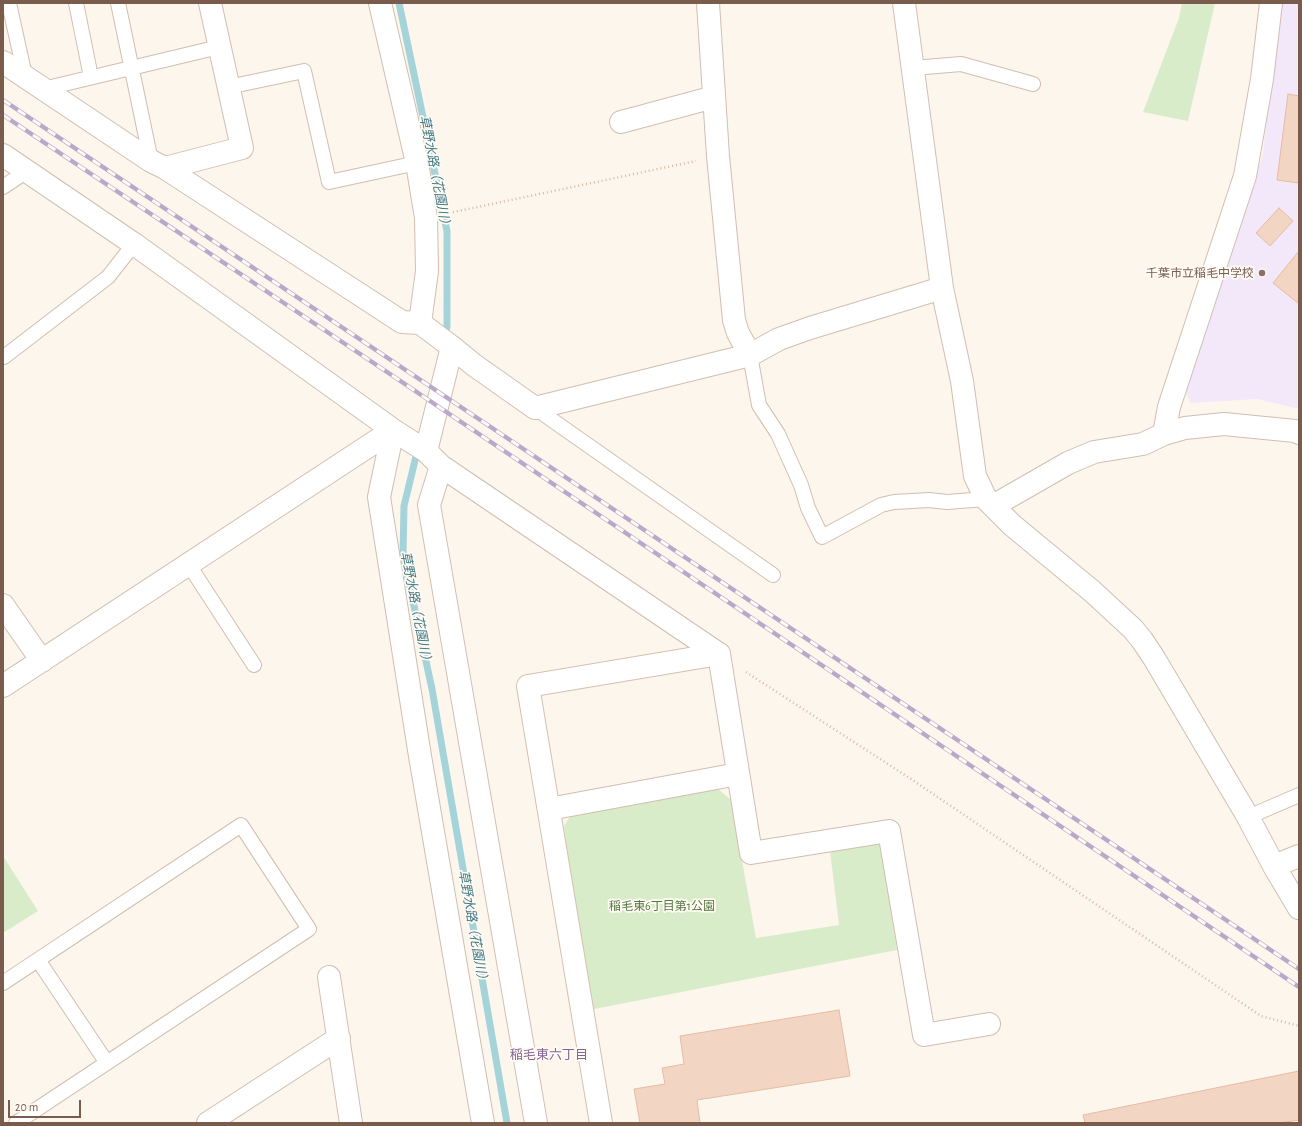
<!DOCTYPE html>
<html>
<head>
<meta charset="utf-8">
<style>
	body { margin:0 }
	#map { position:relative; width:1302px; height:1126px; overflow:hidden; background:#fdf6ec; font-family:"Alegreya Sans",sans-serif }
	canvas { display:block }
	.frame { position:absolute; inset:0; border:4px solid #7a5c4d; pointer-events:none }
	.scale { position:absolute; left:8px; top:1100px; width:73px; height:18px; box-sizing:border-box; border:2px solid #7a5c4d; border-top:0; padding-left:5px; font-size:12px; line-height:14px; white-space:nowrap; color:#7a5c4d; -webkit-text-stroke:3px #fffaf3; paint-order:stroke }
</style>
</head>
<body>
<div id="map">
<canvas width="1302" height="1126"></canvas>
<div class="frame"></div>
<div class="scale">20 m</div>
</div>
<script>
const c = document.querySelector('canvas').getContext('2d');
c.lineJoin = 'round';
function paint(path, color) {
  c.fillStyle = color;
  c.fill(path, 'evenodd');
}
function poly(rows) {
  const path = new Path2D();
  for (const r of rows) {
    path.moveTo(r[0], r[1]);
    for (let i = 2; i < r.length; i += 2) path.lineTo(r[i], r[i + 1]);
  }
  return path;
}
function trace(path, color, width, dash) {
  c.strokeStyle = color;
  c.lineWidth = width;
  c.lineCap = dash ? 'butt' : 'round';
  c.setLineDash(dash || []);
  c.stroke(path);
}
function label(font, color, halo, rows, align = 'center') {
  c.font = font + ' "Alegreya Sans","Noto Sans JP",sans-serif';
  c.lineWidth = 3.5;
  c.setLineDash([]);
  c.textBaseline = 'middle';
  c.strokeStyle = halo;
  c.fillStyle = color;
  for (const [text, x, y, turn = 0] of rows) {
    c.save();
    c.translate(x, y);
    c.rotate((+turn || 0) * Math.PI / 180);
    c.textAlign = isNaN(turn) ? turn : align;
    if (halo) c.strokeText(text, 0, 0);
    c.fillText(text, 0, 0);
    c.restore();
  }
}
const education = poly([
	[1277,3,1299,3,1299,409,1257,399,1191,403,1185,392,1263,154]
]);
const green = poly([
	[1182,3,1215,3,1188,121,1143,112,1179,18],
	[717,788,731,800,756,938,839,925,830,851,874,843,882,846,897,950,589,1010,564,826,571,815],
	[3,856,38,911,3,933]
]);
const stream = poly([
	[399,3,447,231,447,326,445,337],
	[418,448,404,506,403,555,432,689,507,1123]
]);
const building = poly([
	[1288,94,1299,96,1299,183,1277,180,1288,94],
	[1279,208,1293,221,1270,246,1256,233,1279,208],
	[1299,251,1299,304,1273,283,1299,251],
	[839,1010,850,1076,697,1100,700,1123,640,1123,634,1089,665,1084,662,1068,684,1064,680,1036,839,1010],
	[1299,1071,1299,1120,1279,1123,1085,1123,1083,1115,1299,1071]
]);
const path = poly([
	[449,213,696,161],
	[746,672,911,779,1261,1016,1299,1026]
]);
const lane = poly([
	[9,3,25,76],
	[76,3,91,77],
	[118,3,151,161],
	[913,68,961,64,1033,84],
	[228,87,304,71,329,182,417,163],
	[43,89,219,47],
	[3,187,27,171],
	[750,355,759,405,778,434,801,485,808,508,822,537,881,505,894,502,929,500,947,502,986,499],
	[4,357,108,277,134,244],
	[535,408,773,575],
	[189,565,254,665],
	[1248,817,1299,795],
	[38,960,107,1063],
	[3,983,241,825,309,929,16,1123]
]);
const street = poly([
	[380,3,417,163,426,218,427,271,420,323,452,347,474,365,535,408,750,355,779,339,810,328,942,288],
	[708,3,718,156,734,320,738,333,750,355],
	[904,3,942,288,962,381,975,476,986,499,1012,525,1093,592,1133,629,1142,640,1154,658,1248,817,1274,866,1299,908],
	[3,62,151,161,165,168,402,322,420,323],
	[621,122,714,97],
	[3,155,134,244,393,430,426,451,441,466,719,654,751,853,889,831,924,1035,989,1024],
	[165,168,242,148,210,3],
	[393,430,379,497,420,756,483,1123],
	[1164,434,1169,407,1245,176,1262,79,1271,3],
	[426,451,452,347],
	[441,466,429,505,536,1123],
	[993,506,1068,463,1094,452,1143,444,1164,434,1185,428,1224,424,1295,431,1299,433],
	[3,605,42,661],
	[3,686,393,430],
	[549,809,738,774],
	[1274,866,1299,856],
	[329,977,351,1123],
	[208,1123,339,1038]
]);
const secondary = poly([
	[601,1123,528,686,719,654]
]);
const rail = poly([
	[3,100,1299,969],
	[3,115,393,376,1299,987]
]);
const markers = [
	[1262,273,4,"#8d6e63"]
];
const educationNames = [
	["千葉市立稲毛中学校",1254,273]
];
const parkNames = [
	["稲毛東6丁目第1公園",662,906]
];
const waterNames = [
	["草野水路（花園川）",435,173,79],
	["草野水路（花園川）",416,609,79],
	["草野水路（花園川）",473,928,80]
];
const neighbourhoodNames = [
	["稲毛東六丁目",549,1055]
];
paint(education, '#f3e8fa');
paint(green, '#d8ecc9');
trace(stream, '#a5d3da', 7);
paint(building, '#f3d5c3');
trace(building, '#e6bba3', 1);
trace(lane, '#d1beb0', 16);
trace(street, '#d1beb0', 24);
trace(secondary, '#d6c0b0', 24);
trace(path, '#d9b8a5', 2.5, [1, 3]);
trace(lane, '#fff', 14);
trace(street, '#fff', 22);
trace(secondary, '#fff', 22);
trace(rail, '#b9a8c9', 4.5);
trace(rail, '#fffaf3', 3, [9]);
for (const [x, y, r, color] of markers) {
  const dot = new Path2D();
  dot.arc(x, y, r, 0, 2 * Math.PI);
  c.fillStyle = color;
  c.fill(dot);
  trace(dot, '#fffaf3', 1.5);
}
label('12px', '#785e54', '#fffaf3', educationNames, 'right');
label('12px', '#537a41', '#fffaf3', parkNames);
label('italic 13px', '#437c86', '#fffaf3', waterNames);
label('13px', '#846695', '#fffaf3', neighbourhoodNames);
</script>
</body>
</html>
